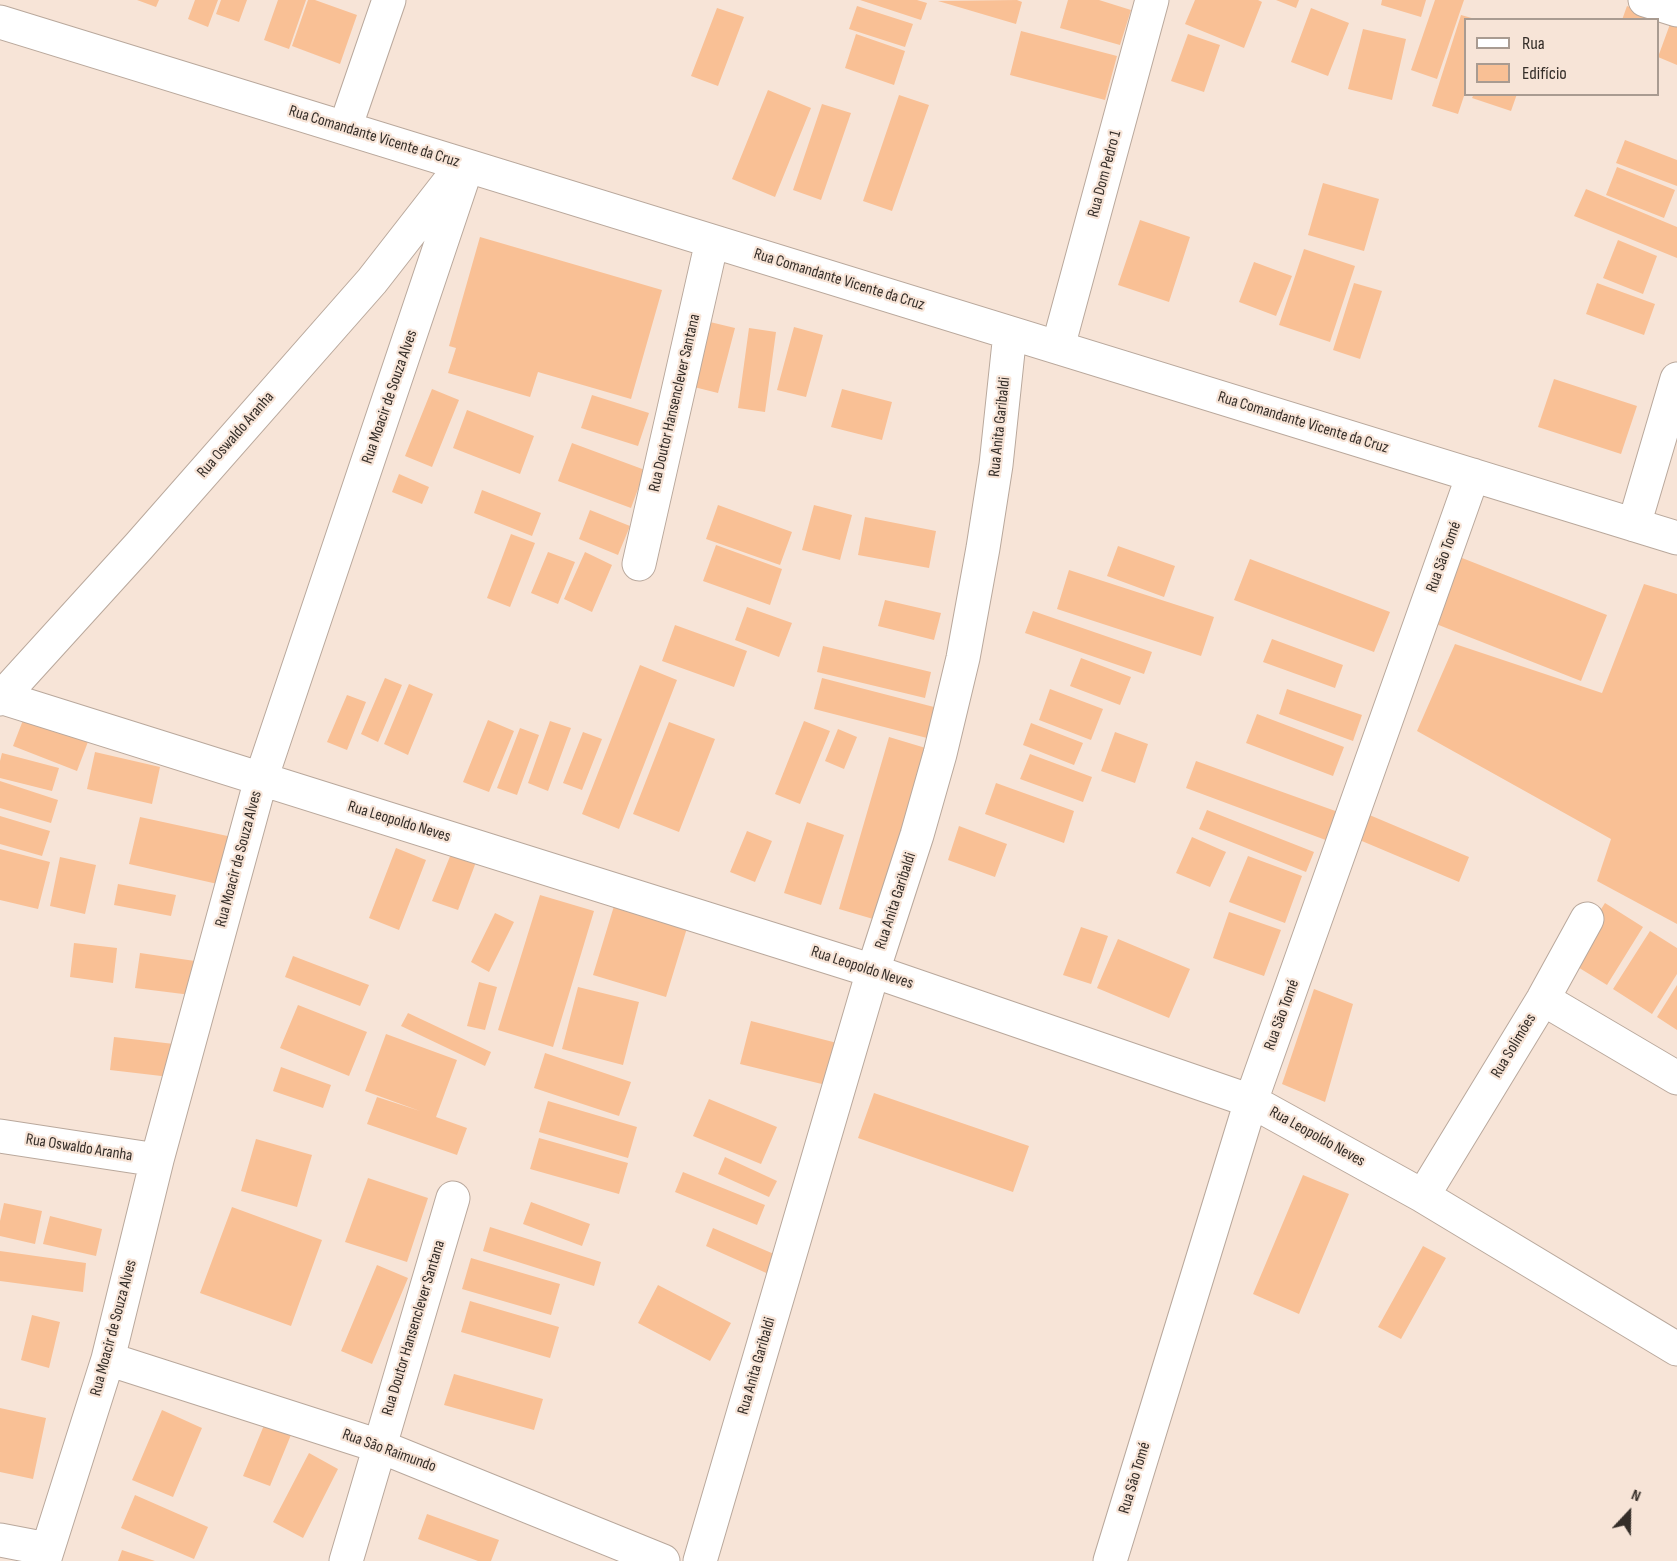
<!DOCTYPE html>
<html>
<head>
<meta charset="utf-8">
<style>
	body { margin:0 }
	#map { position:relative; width:1677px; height:1561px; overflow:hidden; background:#f7e4d7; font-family:"Sofia Sans Condensed",sans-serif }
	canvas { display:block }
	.legend { position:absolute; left:1464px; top:18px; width:195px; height:78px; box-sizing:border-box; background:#f7e4d7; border:2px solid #a99b91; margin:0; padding:8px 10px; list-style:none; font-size:18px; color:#342d28 }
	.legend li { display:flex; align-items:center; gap:12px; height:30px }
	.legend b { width:30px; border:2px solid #a99b91 }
	.north { position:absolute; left:1599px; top:1483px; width:60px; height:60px; -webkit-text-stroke:4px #f7e4d7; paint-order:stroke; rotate:22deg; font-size:16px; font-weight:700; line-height:24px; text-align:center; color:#342d28 }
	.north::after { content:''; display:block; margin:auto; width:21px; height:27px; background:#342d28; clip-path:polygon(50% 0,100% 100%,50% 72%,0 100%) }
</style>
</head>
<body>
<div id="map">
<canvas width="1677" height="1561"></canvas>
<ul class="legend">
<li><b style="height:8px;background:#fff"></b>Rua</li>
<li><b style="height:16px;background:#f9c095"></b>Edifício</li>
</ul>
<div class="north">N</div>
</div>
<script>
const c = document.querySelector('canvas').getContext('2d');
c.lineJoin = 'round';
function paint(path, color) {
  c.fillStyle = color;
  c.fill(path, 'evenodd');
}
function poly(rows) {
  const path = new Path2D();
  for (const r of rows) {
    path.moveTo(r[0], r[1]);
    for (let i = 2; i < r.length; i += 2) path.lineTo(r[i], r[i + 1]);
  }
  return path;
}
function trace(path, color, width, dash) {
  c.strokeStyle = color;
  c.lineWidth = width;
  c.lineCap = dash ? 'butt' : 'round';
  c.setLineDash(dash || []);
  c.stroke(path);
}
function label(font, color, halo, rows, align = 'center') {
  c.font = font + ' "Sofia Sans Condensed",sans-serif';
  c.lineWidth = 4.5;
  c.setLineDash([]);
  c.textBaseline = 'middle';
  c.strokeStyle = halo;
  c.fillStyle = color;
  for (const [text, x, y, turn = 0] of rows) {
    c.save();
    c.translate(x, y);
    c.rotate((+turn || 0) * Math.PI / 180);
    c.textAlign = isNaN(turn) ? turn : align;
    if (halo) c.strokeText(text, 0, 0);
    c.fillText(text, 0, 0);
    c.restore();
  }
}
const building = poly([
	[137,0,159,0,156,7],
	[195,0,218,0,208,27,188,19],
	[221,0,247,0,239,22,216,14],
	[278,0,306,0,289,49,264,40],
	[308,0,315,0,357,15,340,64,292,46],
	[860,0,917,0,927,3,921,20],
	[1017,0,1022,2,1016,24,938,1],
	[1068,0,1099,0,1131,10,1120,45,1060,28],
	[1195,0,1258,0,1262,2,1244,48,1185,24],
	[1276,0,1299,0,1296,8],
	[1382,0,1426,0,1421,17,1381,5],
	[1435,0,1464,0,1437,79,1411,70],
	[857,6,913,24,905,47,849,29],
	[1627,6,1663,19,1663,20,1622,20],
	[717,8,744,17,718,86,691,76],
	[1311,8,1349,23,1328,76,1291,62],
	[1461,15,1475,19,1466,20,1466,90,1458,114,1432,106],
	[1673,16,1677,17,1677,65,1658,57],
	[1363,29,1406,39,1392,100,1348,89],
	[1021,31,1117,56,1105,100,1010,75],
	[856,34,905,51,894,85,845,68],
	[1188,34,1220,45,1204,92,1171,81],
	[768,90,811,108,775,197,732,179],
	[1474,94,1517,94,1511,111,1472,98],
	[899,95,929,105,892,211,863,201],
	[822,104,851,113,821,200,793,190],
	[1625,140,1677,160,1677,186,1616,163],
	[1617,167,1675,190,1664,218,1606,195],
	[1323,183,1379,199,1364,251,1308,235],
	[1586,189,1677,227,1677,258,1574,216],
	[1140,220,1190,237,1169,302,1118,285],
	[480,237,662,290,631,399,538,372,530,397,448,373,456,348,449,346],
	[1618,240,1657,256,1643,294,1603,278],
	[1304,249,1355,266,1330,342,1279,325],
	[1254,262,1292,276,1276,316,1239,302],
	[1354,283,1382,291,1360,359,1333,350],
	[1597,283,1655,304,1644,335,1586,314],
	[710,322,735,328,718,393,694,387],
	[794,327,823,335,806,397,777,390],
	[749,328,776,332,765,412,738,408],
	[1554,379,1637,406,1621,454,1538,427],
	[432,389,459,400,432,467,405,456],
	[842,389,892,402,882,440,831,427],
	[592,395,649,413,638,446,581,428],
	[467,410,534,436,520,474,453,448],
	[572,443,645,470,631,508,558,481],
	[399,474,429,487,422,504,392,492],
	[482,490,541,513,532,536,474,513],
	[718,505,792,532,780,565,706,539],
	[814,505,852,515,840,560,802,550],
	[590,510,630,526,618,555,579,539],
	[865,517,936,531,929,568,858,555],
	[511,534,535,543,510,607,487,598],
	[716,545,782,569,770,605,703,581],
	[1118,546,1175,566,1164,597,1107,576],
	[548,552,575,562,558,604,531,593],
	[585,552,612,565,592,612,564,599],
	[1457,556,1607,615,1581,681,1431,622],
	[1250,559,1390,612,1374,652,1234,600],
	[1069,570,1214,617,1201,656,1057,609],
	[1644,584,1677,594,1677,924,1597,881,1611,839,1417,731,1455,644,1602,693],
	[885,600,941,613,934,640,878,626],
	[747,607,792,623,779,657,735,640],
	[1033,611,1152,652,1144,674,1025,633],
	[675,625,747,651,734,687,662,661],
	[1272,639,1343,665,1335,688,1263,662],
	[823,646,931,672,925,698,817,672],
	[1081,658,1131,677,1120,705,1070,686],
	[640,665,677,680,619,829,582,814],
	[385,678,402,685,378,742,361,734],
	[822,678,934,707,927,738,814,709],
	[409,684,433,694,408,755,384,744],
	[1050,689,1103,709,1091,740,1039,720],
	[1287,689,1362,715,1353,741,1279,714],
	[347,695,366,702,347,750,327,742],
	[1257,714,1344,747,1333,776,1246,743],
	[25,715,89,739,77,771,13,746],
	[488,720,514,731,489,792,463,782],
	[550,721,571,728,548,791,528,783],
	[804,721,830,731,800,804,775,794],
	[669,722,715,739,679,832,633,814],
	[1031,723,1083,743,1074,765,1023,745],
	[520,728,539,735,517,795,497,788],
	[838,729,857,737,844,769,825,761],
	[583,732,602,739,582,790,563,783],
	[1115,732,1148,744,1135,783,1101,771],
	[889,737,929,749,880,921,839,909],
	[95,752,160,767,152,804,87,789],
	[2,753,59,768,52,791,0,778,0,761],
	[1030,754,1092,777,1083,802,1020,779],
	[1196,761,1341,813,1331,842,1186,788],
	[0,781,58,800,51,823,0,808],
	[996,783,1074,811,1064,843,985,814],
	[1207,810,1314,852,1306,872,1199,829],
	[1360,811,1469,857,1459,882,1350,836],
	[0,816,50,831,42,856,0,844],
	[140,817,232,837,222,885,129,864],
	[807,822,844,835,821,905,784,893],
	[959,826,1007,844,995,877,948,860],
	[747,831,772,841,755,882,730,872],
	[1192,837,1226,852,1210,887,1176,873],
	[455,844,479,854,458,910,432,901],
	[396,848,426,860,399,930,369,918],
	[0,849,50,862,38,909,0,900],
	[1248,856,1302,876,1285,923,1229,902],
	[60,857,96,865,85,914,50,906],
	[118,884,176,895,171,916,114,905],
	[540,895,594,911,553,1047,498,1030],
	[1605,903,1643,927,1607,985,1568,961],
	[614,906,687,928,666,997,593,975],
	[1229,912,1281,930,1264,976,1213,958],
	[495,913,514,922,489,972,471,962],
	[1081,927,1108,936,1091,984,1063,975],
	[1650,931,1677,948,1677,974,1652,1014,1613,989],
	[1118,939,1190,969,1169,1018,1097,988],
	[74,943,117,948,113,983,70,977],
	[140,953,195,961,191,995,135,988],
	[293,956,369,985,360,1006,285,977],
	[479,982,497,987,485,1030,467,1026],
	[1677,985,1677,1030,1657,1017],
	[578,987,639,1002,623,1065,562,1049],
	[1314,989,1353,1004,1325,1102,1282,1084],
	[298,1005,367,1032,349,1076,280,1048],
	[408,1013,491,1052,485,1066,401,1026],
	[751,1021,841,1044,830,1086,740,1064],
	[386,1034,457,1060,436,1117,467,1128,457,1155,367,1124,377,1097,420,1111,365,1091],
	[114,1037,174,1044,170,1077,110,1070],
	[545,1053,631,1082,619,1116,534,1088],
	[281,1067,331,1085,323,1108,273,1091],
	[874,1093,1029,1146,1013,1192,858,1138],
	[709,1099,777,1127,761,1164,693,1136],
	[548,1101,637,1127,628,1158,539,1132],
	[539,1138,628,1163,619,1194,530,1169],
	[256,1139,312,1155,297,1207,241,1191],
	[725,1157,777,1181,769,1197,718,1174],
	[683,1172,765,1205,757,1225,675,1192],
	[1303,1175,1349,1194,1299,1314,1253,1294],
	[368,1178,428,1198,407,1262,345,1242],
	[531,1202,590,1224,582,1246,523,1224],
	[4,1203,42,1211,35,1244,0,1236,0,1221],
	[232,1207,322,1240,291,1326,200,1293],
	[50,1216,102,1229,96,1256,43,1244],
	[490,1227,601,1262,594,1286,483,1251],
	[713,1228,781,1257,773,1276,706,1246],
	[1423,1246,1446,1258,1401,1339,1378,1327],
	[0,1251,86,1263,83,1292,0,1281],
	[471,1258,560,1284,551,1315,462,1289],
	[377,1265,408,1278,372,1364,341,1351],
	[658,1285,731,1323,710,1361,638,1323],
	[470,1301,559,1327,550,1358,461,1332],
	[32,1315,60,1322,49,1368,21,1360],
	[454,1374,543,1399,534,1430,444,1405],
	[0,1408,46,1418,33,1479,0,1472],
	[162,1410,202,1428,173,1497,132,1480],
	[267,1418,293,1430,270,1486,243,1476],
	[309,1453,338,1469,303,1538,273,1522],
	[135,1495,208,1527,194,1559,121,1528],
	[427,1514,499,1540,491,1561,478,1561,418,1539],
	[122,1550,155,1561,118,1561]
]);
const minor = poly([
	[1645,0,1677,10],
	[0,22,1677,538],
	[345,128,389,0],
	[1058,347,1152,0],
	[1634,525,1677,379],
	[639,564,712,241],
	[0,697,873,971,1251,1101,1423,1196,1677,1349],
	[0,699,139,546,372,281,457,172],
	[1543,999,1677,1078],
	[0,1136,157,1160],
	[1423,1196,1543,999,1587,919],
	[108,1359,379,1446,663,1561],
	[0,1540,47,1549],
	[44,1561,108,1359,157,1160,261,779,467,166],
	[346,1561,453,1198],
	[700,1561,873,971,917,835,940,754,963,658,983,548,996,465,1010,333],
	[1110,1561,1251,1101,1473,475]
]);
const streetNames = [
	["Rua Comandante Vicente da Cruz",374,137,17],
	["Rua Dom Pedro 1",1105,174,-75],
	["Rua Comandante Vicente da Cruz",839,280,17],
	["Rua Moacir de Souza Alves",390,397,-71],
	["Rua Doutor Hansenclever Santana",675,403,-77],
	["Rua Comandante Vicente da Cruz",1303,423,17],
	["Rua Anita Garibaldi",1000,427,-84],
	["Rua Oswaldo Aranha",236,435,-49],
	["Rua São Tomé",1444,557,-70],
	["Rua Leopoldo Neves",399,822,17],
	["Rua Moacir de Souza Alves",239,859,-75],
	["Rua Anita Garibaldi",896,901,-72],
	["Rua Leopoldo Neves",862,968,18],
	["Rua São Tomé",1282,1015,-70],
	["Rua Solimões",1514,1046,-59],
	["Rua Leopoldo Neves",1317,1137,29],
	["Rua Oswaldo Aranha",79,1148,9],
	["Rua Moacir de Souza Alves",114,1328,-75],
	["Rua Doutor Hansenclever Santana",414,1328,-73],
	["Rua Anita Garibaldi",757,1366,-74],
	["Rua São Raimundo",389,1451,20],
	["Rua São Tomé",1135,1478,-73]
];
paint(building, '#f9c095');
trace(minor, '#b9a89c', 35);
trace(minor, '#fff', 33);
label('16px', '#342d28', '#f7e4d7', streetNames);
</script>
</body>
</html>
